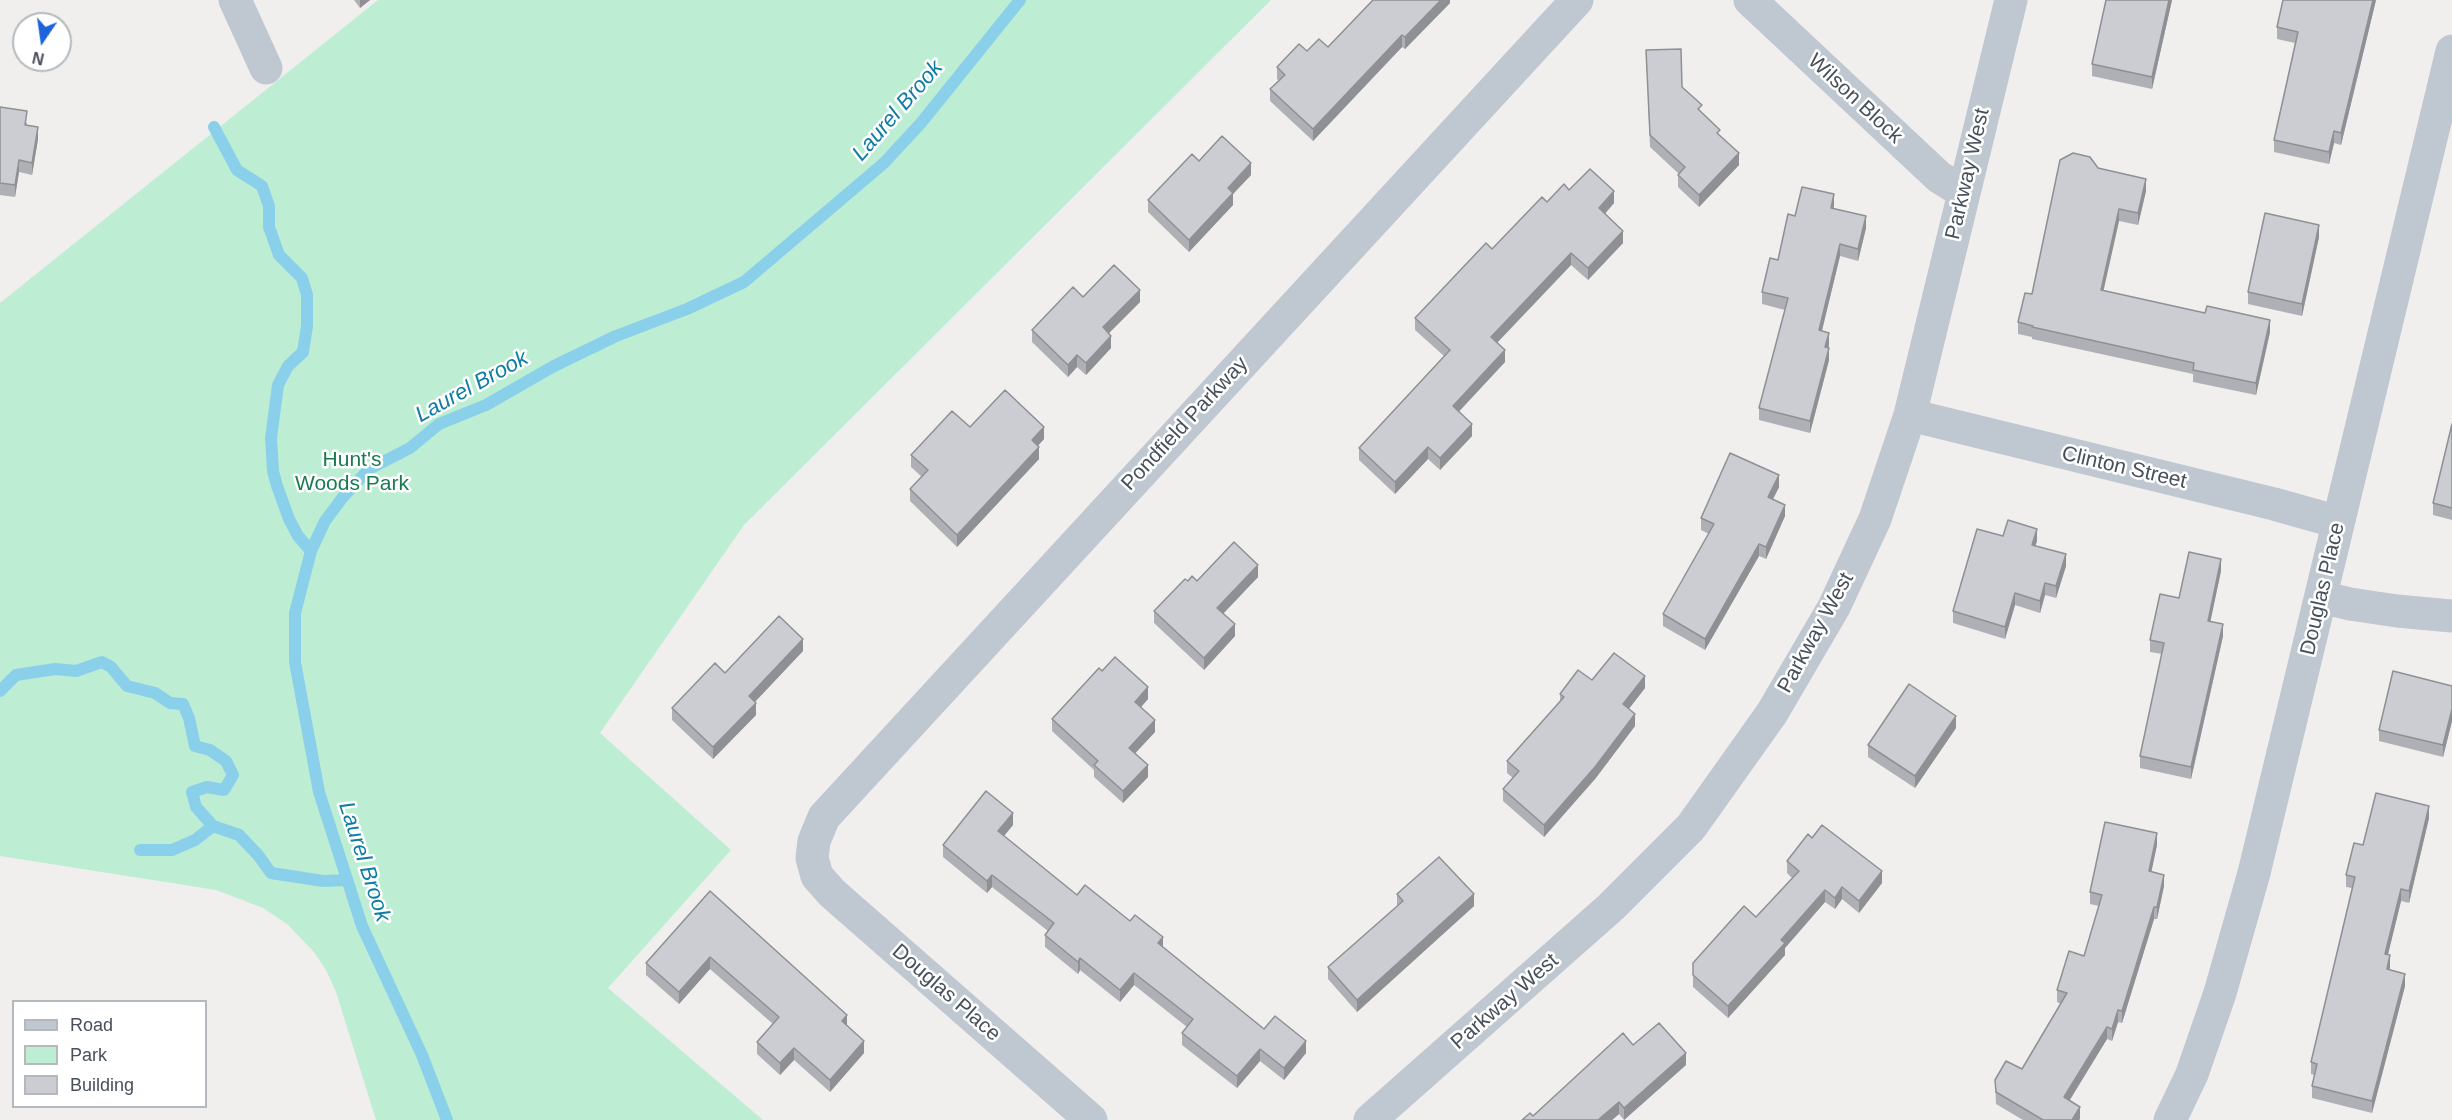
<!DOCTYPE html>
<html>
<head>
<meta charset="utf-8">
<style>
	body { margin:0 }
	#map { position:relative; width:2452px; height:1120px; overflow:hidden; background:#f1eeee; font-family:Arial,sans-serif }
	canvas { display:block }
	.legend { position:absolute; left:12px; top:1000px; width:195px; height:108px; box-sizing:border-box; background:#fff; border:2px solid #b5b9bd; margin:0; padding:8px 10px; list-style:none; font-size:18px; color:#47505b }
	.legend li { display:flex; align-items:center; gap:12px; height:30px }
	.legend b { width:30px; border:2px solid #b5b9bd }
	.north { position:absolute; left:12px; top:12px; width:60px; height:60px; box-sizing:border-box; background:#fff; border:2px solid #b5b9bd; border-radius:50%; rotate:193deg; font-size:16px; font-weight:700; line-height:24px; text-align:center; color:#47505b }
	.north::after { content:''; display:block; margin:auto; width:21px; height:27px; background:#1d64dc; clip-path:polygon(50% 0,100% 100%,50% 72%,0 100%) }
</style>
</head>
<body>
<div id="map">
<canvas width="2452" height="1120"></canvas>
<ul class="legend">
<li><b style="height:8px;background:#bfc7d0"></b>Road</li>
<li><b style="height:16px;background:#bdeed3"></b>Park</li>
<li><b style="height:16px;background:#cbcdd3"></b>Building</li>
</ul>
<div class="north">N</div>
</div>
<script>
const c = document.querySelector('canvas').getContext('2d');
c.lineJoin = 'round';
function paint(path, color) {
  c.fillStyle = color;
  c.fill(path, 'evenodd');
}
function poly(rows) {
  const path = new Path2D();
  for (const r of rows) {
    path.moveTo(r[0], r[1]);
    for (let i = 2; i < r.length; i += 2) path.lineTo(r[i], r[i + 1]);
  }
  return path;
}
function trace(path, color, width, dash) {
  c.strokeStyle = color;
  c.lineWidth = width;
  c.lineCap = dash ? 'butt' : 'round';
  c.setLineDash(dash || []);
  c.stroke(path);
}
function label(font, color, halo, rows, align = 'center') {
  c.font = font + ' Arial,sans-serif';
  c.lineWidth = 5;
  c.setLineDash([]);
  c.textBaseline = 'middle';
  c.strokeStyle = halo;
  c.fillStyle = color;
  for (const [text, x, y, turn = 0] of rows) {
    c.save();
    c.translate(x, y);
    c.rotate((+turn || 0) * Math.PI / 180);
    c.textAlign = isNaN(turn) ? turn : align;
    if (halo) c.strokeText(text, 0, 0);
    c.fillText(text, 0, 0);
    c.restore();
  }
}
const green = poly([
	[378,0,1271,0,744,525,600,733,731,850,608,988,763,1120,376,1120,336,992,326,970,314,952,287,924,263,908,216,890,0,856,0,303]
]);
const stream = poly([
	[214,127,237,170,262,186,269,206,269,227,279,255,302,278,307,295,307,326,303,352,288,366,278,385,271,438,273,471,277,486,289,519,298,536,311,551],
	[0,691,16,675,55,669,76,671,102,662,111,667,127,686,155,693,170,703,183,704,189,718,195,746,210,750,226,761,233,775,224,790,207,787,192,792,196,807,213,826,239,835,258,855,271,873,323,881,347,880],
	[140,850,172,850,195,840,213,826],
	[447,1120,422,1055,362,926,319,792,295,662,295,613,311,551,325,521,343,497,369,469,410,448,439,424,486,405,554,366,616,336,687,309,744,282,884,163,921,123,1020,0]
]);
const minor = poly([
	[235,0,266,68],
	[1750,0,1939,177,1963,192],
	[1910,415,2274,504,2338,522],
	[2321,597,2350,604,2397,611,2452,616],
	[1091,1120,832,893,817,876,812,858,814,841,824,817,1577,0],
	[1370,1120,1611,907,1691,827,1772,713,1834,607,1875,519,1910,415,2011,0],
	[2170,1120,2192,1074,2220,993,2254,873,2452,51]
]);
const wall = poly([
	[354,0,370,0,360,8],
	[1450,0,1450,3,1405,49,1402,47,1313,141,1270,101,1270,89,1279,81,1277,79,1277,67,1307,51,1328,47],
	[2106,0,2172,0,2152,89,2092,76,2092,64],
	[2376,0,2341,145,2334,143,2329,164,2274,152,2274,140,2295,43,2277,39,2277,27],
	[1646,50,1682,87,1720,136,1739,165,1699,207,1678,187,1678,175,1679,174,1650,147],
	[0,107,27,123,27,126,38,139,32,175,19,172,15,197,0,195],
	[1199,161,1251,175,1233,194,1233,205,1189,252,1148,212,1148,200],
	[2098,168,2146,191,2138,225,2119,221,2103,290,2270,332,2256,395,2193,382,2193,374,2032,339,2032,337,2018,334,2018,322,2032,294],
	[1569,190,1614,203,1605,214,1623,243,1588,280,1571,265,1497,343,1505,362,1459,411,1472,436,1440,470,1428,459,1395,494,1359,460,1359,448,1444,356,1415,330,1415,318,1492,249,1547,202],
	[1834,206,1833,208,1866,228,1858,261,1840,256,1822,331,1829,345,1828,348,1829,360,1810,433,1759,420,1759,408,1785,310,1762,304,1762,292,1778,260,1795,216],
	[2319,237,2302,316,2248,304,2248,292],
	[1083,297,1140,302,1109,333,1111,348,1086,375,1077,367,1068,377,1032,342,1032,330],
	[2452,424,2452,520,2433,515,2433,503],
	[970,427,1044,439,1038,446,1039,459,957,547,910,501,910,489,922,477,911,467,911,455],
	[1779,487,1773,499,1785,516,1766,559,1759,556,1705,650,1663,626,1663,614,1709,534,1701,530,1701,518],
	[2003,536,2037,541,2035,545,2066,566,2056,598,2045,595,2040,613,2015,605,2005,639,1953,623,1953,611],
	[2221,571,2210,621,2223,636,2191,779,2140,768,2140,756,2162,654,2150,652,2150,640,2179,598],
	[1258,577,1223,614,1235,636,1204,670,1154,623,1154,611,1188,581,1197,581],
	[803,651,755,702,756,715,713,759,672,720,672,708,725,673],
	[1102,671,1148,699,1141,707,1155,732,1135,753,1148,777,1123,803,1094,777,1094,770,1052,731,1052,719],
	[1592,680,1645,688,1629,709,1635,726,1595,779,1544,837,1503,801,1503,789,1513,778,1507,773,1507,761,1560,702,1560,694],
	[2452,686,2452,721,2443,757,2379,741,2379,730],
	[1956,728,1915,788,1868,757,1868,745],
	[2429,818,2409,903,2401,901,2388,955,2390,967,2389,970,2405,986,2372,1113,2312,1098,2312,1086,2314,1075,2311,1074,2311,1062,2352,888,2346,887,2346,875,2363,845],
	[1013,825,1004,836,1077,895,1163,947,1264,1029,1306,1053,1284,1080,1260,1061,1237,1088,1182,1045,1182,1033,1187,1027,1134,985,1120,1002,1080,970,1078,974,1045,947,1045,935,1048,931,992,887,987,893,943,857,943,845],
	[1812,838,1882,883,1859,913,1842,899,1835,909,1825,902,1785,948,1785,955,1728,1018,1693,987,1693,963,1756,917,1792,878,1787,873,1787,861],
	[2157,845,2151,872,2164,886,2157,919,2154,919,2122,1023,2118,1022,2112,1041,2107,1039,2070,1100,2080,1119,2079,1120,2023,1120,1996,1104,1995,1080,2022,1069,2061,1004,2057,1002,2057,990,2084,956,2099,906,2090,904,2090,892],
	[710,891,847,1026,864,1053,830,1092,794,1060,780,1075,757,1054,757,1042,773,1024,710,969,679,1004,646,975,646,963],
	[1397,894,1474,906,1357,1012,1328,979,1328,967,1397,906],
	[1633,1045,1686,1065,1624,1120,1619,1114,1612,1120,1522,1120,1533,1116]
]);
const shadedWall = poly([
	[360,0,370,0,360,8],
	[1441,0,1450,0,1450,3,1405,49,1405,37],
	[2169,0,2172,0,2152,89,2152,77],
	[2373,0,2376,0,2341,145,2341,133],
	[1402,35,1402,47,1313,141,1313,129],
	[38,127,38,139,32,175,32,163],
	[2334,131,2334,143,2329,164,2329,152],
	[1739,153,1739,165,1699,207,1699,195],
	[19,160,19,172,15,197,15,185],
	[1251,163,1251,175,1233,194,1233,205,1189,252,1189,240,1228,188],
	[2146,179,2146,191,2138,225,2138,213],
	[1614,191,1614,203,1599,220,1599,208],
	[1834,194,1834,206,1831,220,1831,208],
	[2119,209,2119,221,2101,302,2101,290],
	[1866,216,1866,228,1858,261,1858,249],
	[2319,225,2319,237,2302,316,2302,304],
	[1623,231,1623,243,1588,280,1588,268],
	[1840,244,1840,256,1819,342,1819,330],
	[1571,253,1571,265,1491,349,1491,337],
	[1140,290,1140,302,1103,339,1103,327],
	[2270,320,2270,332,2256,395,2256,383],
	[1829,333,1829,345,1825,359,1825,347],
	[1111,336,1111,348,1086,375,1086,363],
	[1829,348,1829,360,1810,433,1810,421],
	[1505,350,1505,362,1453,418,1453,406],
	[1077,355,1077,367,1068,377,1068,365],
	[1472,424,1472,436,1440,470,1440,458],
	[1044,427,1044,439,1032,452,1032,440],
	[1039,447,1039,459,957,547,957,535],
	[1428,447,1428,459,1395,494,1395,482],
	[1779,475,1779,487,1768,509,1768,497],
	[1785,505,1785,516,1766,559,1766,547],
	[2037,529,2037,541,2032,556,2032,545],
	[1759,544,1759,556,1705,650,1705,639],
	[2066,554,2066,566,2056,598,2056,586],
	[2221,559,2221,571,2208,633,2208,621],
	[1258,565,1258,577,1217,620,1217,608],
	[2045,583,2045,595,2040,613,2040,601],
	[2015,593,2015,605,2005,639,2005,627],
	[1235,624,1235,636,1204,670,1204,658],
	[2223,624,2223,636,2191,779,2191,767],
	[803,639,803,651,749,708,749,696],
	[1645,676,1645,688,1623,716,1623,704],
	[1148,687,1148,699,1135,714,1135,702],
	[756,703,756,715,713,759,713,747],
	[2452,709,2452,721,2443,757,2443,745],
	[1635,714,1635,726,1595,779,1544,837,1544,825],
	[1956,716,1956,728,1915,788,1915,776],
	[1155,720,1155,732,1129,760,1129,748],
	[1148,765,1148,777,1123,803,1123,791],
	[2429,806,2429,818,2409,903,2409,891],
	[1013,813,1013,825,998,843,998,831],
	[2157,833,2157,845,2149,883,2149,871],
	[1882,871,1882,883,1859,913,1859,901],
	[992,875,992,887,987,893,987,881],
	[2164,875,2164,886,2157,919,2157,907],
	[1842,887,1842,899,1835,909,1835,898],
	[2401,889,2401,901,2385,966,2385,954],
	[1825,890,1825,902,1785,948,1785,955,1728,1018,1728,1006,1781,940],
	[1474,894,1474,906,1357,1012,1357,1000],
	[2154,907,2154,919,2122,1023,2122,1011],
	[1163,937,1163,949,1158,943],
	[2390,955,2390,967,2387,981,2387,969],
	[710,957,710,969,679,1004,679,992],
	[1080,958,1080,970,1078,974,1078,962],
	[1134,973,1134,985,1120,1002,1120,990],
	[2405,974,2405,986,2372,1113,2372,1101],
	[2118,1010,2118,1022,2112,1041,2112,1029],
	[847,1015,847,1027,842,1021],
	[2107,1027,2107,1039,2064,1109,2064,1097],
	[864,1041,864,1053,830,1092,830,1080],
	[1306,1041,1306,1053,1284,1080,1284,1068],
	[794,1048,794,1060,780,1075,780,1063],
	[1260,1049,1260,1061,1237,1088,1237,1076],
	[1686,1053,1686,1065,1624,1120,1624,1108],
	[1619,1102,1619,1114,1612,1120,1598,1120],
	[2080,1107,2080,1119,2079,1120,2072,1120]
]);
const building = poly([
	[1373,0,1441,0,1405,37,1402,35,1313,129,1270,89,1285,75,1277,67,1299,44,1307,51,1319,39,1328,47,1373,0],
	[2106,0,2169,0,2152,77,2092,64,2106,0],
	[2283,0,2373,0,2341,133,2334,131,2329,152,2274,140,2298,32,2277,27,2283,0],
	[1681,49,1682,87,1702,105,1698,109,1720,130,1717,133,1739,153,1699,195,1678,175,1685,167,1650,135,1646,50,1681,49],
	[0,107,27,111,25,125,38,127,32,163,19,160,15,185,0,183,0,107],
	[1222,136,1251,163,1228,188,1233,193,1189,240,1148,200,1192,154,1199,161,1222,136],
	[2073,153,2090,157,2098,168,2146,179,2138,213,2119,209,2101,290,2205,313,2207,306,2270,320,2256,383,2193,370,2194,363,2032,327,2033,326,2018,322,2025,293,2032,294,2060,160,2073,153],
	[1590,169,1614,191,1599,208,1623,231,1588,268,1571,253,1491,337,1505,350,1453,406,1472,424,1440,458,1428,447,1395,482,1359,448,1450,350,1415,318,1486,243,1492,249,1542,197,1547,202,1564,184,1569,190,1590,169],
	[1802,187,1834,194,1831,208,1866,216,1858,249,1840,244,1819,330,1829,333,1825,347,1829,348,1810,421,1759,408,1788,298,1762,292,1770,258,1778,260,1788,214,1795,216,1802,187],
	[2265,213,2319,225,2302,304,2248,292,2265,213],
	[1114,265,1140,290,1103,327,1111,336,1086,363,1077,355,1068,365,1032,330,1073,287,1083,297,1114,265],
	[1005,390,1044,427,1032,440,1039,447,957,535,910,489,928,470,911,455,952,411,970,427,1005,390],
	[2452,424,2452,508,2433,503,2452,424],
	[1730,453,1779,475,1768,497,1785,505,1766,547,1759,544,1705,639,1663,614,1714,524,1701,518,1730,453],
	[2008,520,2037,529,2032,545,2066,554,2056,586,2045,583,2040,601,2015,593,2005,627,1953,611,1977,529,2003,536,2008,520],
	[1234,542,1258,565,1217,608,1235,624,1204,658,1154,611,1185,579,1188,581,1192,576,1197,581,1234,542],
	[2189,552,2221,559,2208,621,2223,624,2191,767,2140,756,2164,643,2150,640,2160,594,2179,598,2189,552],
	[779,616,803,639,749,696,756,703,713,747,672,708,715,663,725,673,779,616],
	[1614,653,1645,676,1623,704,1635,714,1595,767,1544,825,1503,789,1519,771,1507,761,1564,697,1560,694,1578,670,1592,680,1614,653],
	[1115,657,1148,687,1135,702,1155,720,1129,748,1148,765,1123,791,1094,765,1098,761,1052,719,1099,668,1102,671,1115,657],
	[2393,671,2452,686,2452,709,2443,745,2379,730,2393,671],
	[1909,684,1956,716,1915,776,1868,745,1909,684],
	[986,791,1013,813,998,831,1077,895,1085,885,1130,921,1135,915,1163,937,1158,943,1264,1029,1275,1016,1306,1041,1284,1068,1260,1049,1237,1076,1182,1033,1193,1019,1134,973,1120,990,1080,958,1078,962,1045,935,1054,923,992,875,987,881,943,845,986,791],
	[2376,793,2429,806,2409,891,2401,889,2385,954,2390,955,2387,969,2405,974,2372,1101,2312,1086,2317,1064,2311,1062,2355,877,2346,875,2354,843,2363,845,2376,793],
	[2105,822,2157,833,2149,871,2164,875,2157,907,2154,907,2122,1011,2118,1010,2112,1029,2107,1027,2064,1097,2080,1107,2072,1120,2043,1120,1996,1092,1995,1080,2006,1061,2022,1069,2067,993,2057,990,2069,951,2084,956,2102,895,2090,892,2105,822],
	[1822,825,1882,871,1859,901,1842,887,1835,898,1825,890,1781,940,1785,943,1728,1006,1693,975,1693,963,1744,906,1756,917,1799,871,1787,861,1808,834,1812,838,1822,825],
	[1439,857,1474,894,1357,1000,1328,967,1403,901,1397,894,1439,857],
	[710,891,847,1015,842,1021,864,1041,830,1080,794,1048,780,1063,757,1042,779,1017,710,957,679,992,646,963,710,891],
	[1659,1023,1686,1053,1624,1108,1619,1102,1598,1120,1522,1120,1530,1113,1533,1116,1623,1033,1633,1045,1659,1023]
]);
const streetNames = [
	["Wilson Block",1855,99,43],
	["Parkway West",1968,174,-77],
	["Pondfield Parkway",1185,424,-47],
	["Clinton Street",2124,468,13],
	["Douglas Place",2323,589,-77],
	["Parkway West",1816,633,-61],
	["Douglas Place",946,993,41],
	["Parkway West",1505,1002,-41]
];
const parkNames = [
	["Hunt's",352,460],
	["Woods Park",352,484]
];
const waterNames = [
	["Laurel Brook",898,111,-49],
	["Laurel Brook",472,387,-29],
	["Laurel Brook",364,862,72]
];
paint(green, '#bdeed3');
trace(stream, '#8bd0ea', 12);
trace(minor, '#bfc7d0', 33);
paint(wall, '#afb0b5');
paint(shadedWall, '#8e9094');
paint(building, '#cbcdd3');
trace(building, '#8e9094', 1.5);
label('21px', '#47505b', '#fff', streetNames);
label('21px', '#197b50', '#fff', parkNames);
label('italic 22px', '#0f7ca5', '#fff', waterNames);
</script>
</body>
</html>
